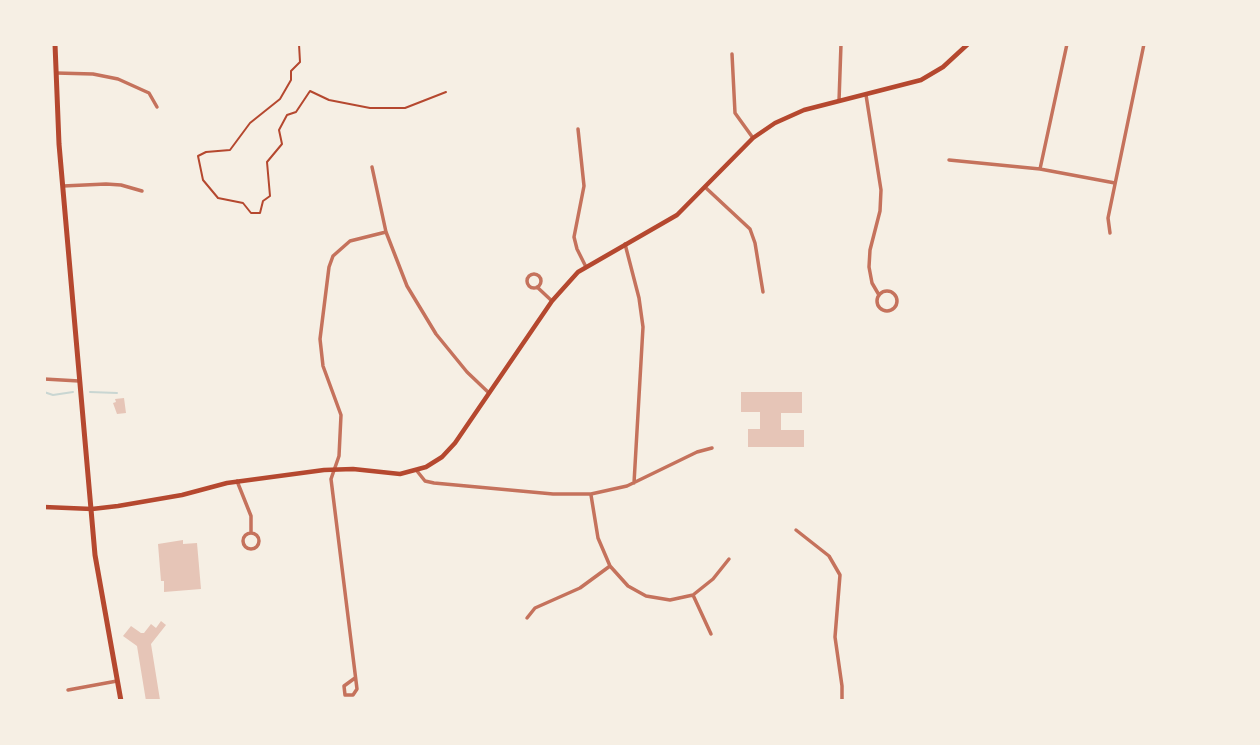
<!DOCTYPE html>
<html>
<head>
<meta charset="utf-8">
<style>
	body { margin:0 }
	#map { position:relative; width:1260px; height:745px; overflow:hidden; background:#f6efe4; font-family:Manrope,sans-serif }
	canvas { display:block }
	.frame { position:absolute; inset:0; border:46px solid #f6efe4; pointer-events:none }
</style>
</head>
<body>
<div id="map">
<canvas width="1260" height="745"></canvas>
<div class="frame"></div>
</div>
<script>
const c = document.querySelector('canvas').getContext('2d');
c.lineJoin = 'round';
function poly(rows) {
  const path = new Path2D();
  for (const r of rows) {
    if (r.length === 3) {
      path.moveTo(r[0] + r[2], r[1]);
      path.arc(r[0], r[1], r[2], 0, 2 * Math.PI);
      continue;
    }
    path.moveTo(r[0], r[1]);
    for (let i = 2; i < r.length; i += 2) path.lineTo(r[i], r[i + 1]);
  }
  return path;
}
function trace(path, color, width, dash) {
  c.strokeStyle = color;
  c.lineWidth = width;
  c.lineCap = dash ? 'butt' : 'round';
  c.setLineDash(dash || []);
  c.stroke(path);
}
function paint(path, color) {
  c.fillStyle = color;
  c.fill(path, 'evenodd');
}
const stream = poly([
	[44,392,53,395,73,392],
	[90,392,117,393]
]);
const building = poly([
	[741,392,802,392,802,413,781,413,781,430,804,430,804,447,748,447,748,429,760,429,760,412,741,412],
	[124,398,126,413,117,414,113,403,116,402,115,399],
	[183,540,183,544,197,543,201,589,164,592,164,581,161,581,158,544],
	[161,621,166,625,151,644,160,700,146,701,137,646,123,636,131,626,141,633,144,633,151,624,156,628]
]);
const path = poly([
	[299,44,300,62,291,71,291,80,280,99,250,123,230,150,206,152,198,156,203,180,218,198,243,203,251,213,260,213,263,201,270,196,267,162,282,144,279,130,287,115,296,112,310,91,329,100,370,108,405,108,446,92]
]);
const minor = poly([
	[732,54,735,113,753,138],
	[56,73,93,74,118,79,149,93,157,107],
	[866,95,881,190,880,211,870,250,869,267,872,283,879,295],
	[839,101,841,44],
	[578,129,584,186,574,237,577,249,586,267],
	[949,160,1040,169,1115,183],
	[372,167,386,232,407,286,436,334,467,372,489,393],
	[1040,169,1067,44],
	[63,186,106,184,121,185,142,191],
	[706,188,750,229,755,243,763,292],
	[1110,233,1108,218,1144,44],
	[625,244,639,298,643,327,634,483],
	[534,281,7],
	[537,287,552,301],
	[887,301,10],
	[44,379,79,381],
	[417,471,425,481,434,483,553,494,591,494,627,486,697,452,712,448],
	[237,481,251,516,251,533],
	[591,495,598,538,610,566,628,586,646,596,670,600,693,595,713,579,729,559],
	[796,530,829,556,840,575,835,637,842,686,842,701],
	[251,541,8],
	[693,595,711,634],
	[527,618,535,608,580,588,610,566],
	[355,678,344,686,345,695,353,695,357,689,331,479,339,456,341,415,323,366,320,339,329,267,333,256,350,241,386,232],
	[68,690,117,681]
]);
const secondary = poly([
	[44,507,92,509,118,506,182,495,227,483,324,470,353,469,400,474,426,467,442,457,455,443,552,301,578,272,677,215,753,138,775,123,804,110,921,80,943,67,968,44]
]);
const primary = poly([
	[55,44,59,144,95,555,121,701]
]);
trace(stream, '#c9d6d2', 2);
paint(building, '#e6c5b7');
trace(path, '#b5482f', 2);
trace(minor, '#c5725c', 3.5);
trace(secondary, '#b5482f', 4.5);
trace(primary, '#b5482f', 5);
</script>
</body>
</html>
